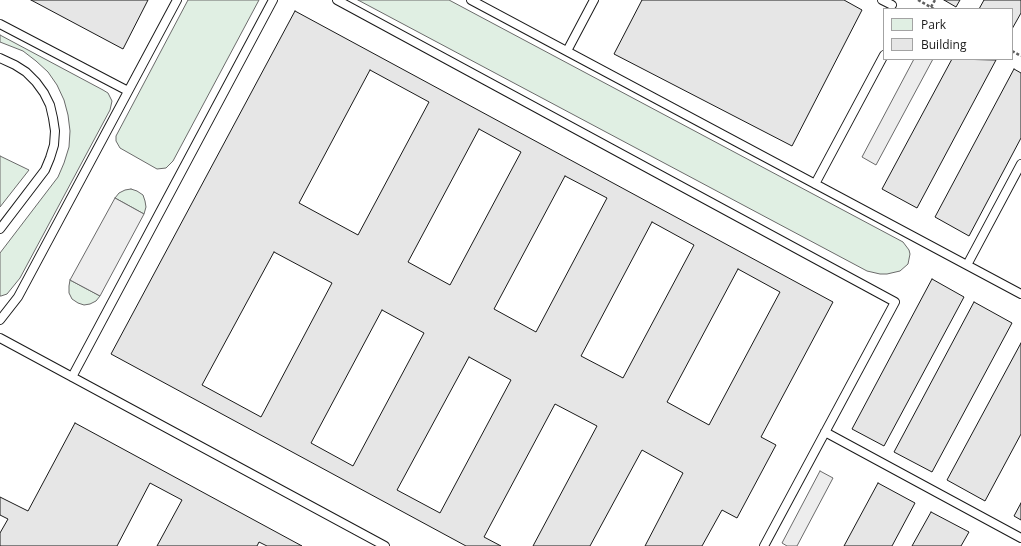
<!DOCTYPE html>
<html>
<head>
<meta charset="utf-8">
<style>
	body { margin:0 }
	#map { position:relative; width:1021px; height:546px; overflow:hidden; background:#fff; font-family:"Open Sans",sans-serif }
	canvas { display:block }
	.legend { position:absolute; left:883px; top:8px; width:130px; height:52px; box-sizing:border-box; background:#fff; border:1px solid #a3a3a3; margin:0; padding:5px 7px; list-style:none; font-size:12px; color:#1a1a1a }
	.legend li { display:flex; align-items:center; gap:8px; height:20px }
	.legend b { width:20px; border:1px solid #a3a3a3 }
</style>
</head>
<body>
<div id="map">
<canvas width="1021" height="546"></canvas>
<ul class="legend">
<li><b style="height:11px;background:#e0efe3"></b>Park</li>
<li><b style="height:11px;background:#e6e6e6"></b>Building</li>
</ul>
</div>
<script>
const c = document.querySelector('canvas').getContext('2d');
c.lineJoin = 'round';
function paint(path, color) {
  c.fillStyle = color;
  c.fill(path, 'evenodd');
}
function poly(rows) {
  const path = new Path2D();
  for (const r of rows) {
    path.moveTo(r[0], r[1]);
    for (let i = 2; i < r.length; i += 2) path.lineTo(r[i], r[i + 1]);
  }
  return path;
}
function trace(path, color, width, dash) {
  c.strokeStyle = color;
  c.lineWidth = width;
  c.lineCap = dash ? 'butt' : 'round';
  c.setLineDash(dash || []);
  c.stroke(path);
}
const green = poly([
	[188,0,259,0,173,161,166,168,157,169,120,148,116,141,116,136,188,0],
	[358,0,449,0,903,242,909,250,910,254,908,264,900,271,887,274,880,274,867,271,358,0],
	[0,35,103,90,108,93,112,101,110,110,20,278,7,294,1,296,0,296,0,253,58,177,64,163,69,147,70,131,68,115,64,100,57,85,48,72,36,61,23,51,0,42,0,35],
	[0,156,29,170,0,207,0,156],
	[131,189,137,191,143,195,145,201,146,207,144,214,115,198,119,193,125,190,131,189],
	[70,280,100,296,96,301,90,304,84,305,78,303,72,299,69,293,69,286,70,280]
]);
const parking = poly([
	[914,59,933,59,876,165,862,157,914,59],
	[115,198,144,214,100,296,70,280,115,198],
	[820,471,833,478,797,546,787,546,782,543,820,471]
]);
const building = poly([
	[31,0,148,0,123,49,31,0],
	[642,0,844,0,862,10,792,146,614,54,642,0],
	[944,0,960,0,956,7,944,0],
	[984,0,1021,0,1021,13,1012,29,1012,9,979,9,984,0],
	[295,11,833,302,761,437,776,445,737,518,722,510,702,546,645,546,683,473,642,450,590,546,533,546,597,426,555,404,484,537,501,546,466,546,111,354,295,11],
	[370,70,429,102,358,235,299,203,370,70],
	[479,129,521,152,450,285,408,262,479,129],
	[565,176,607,198,536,332,494,309,565,176],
	[652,222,694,245,623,378,581,356,652,222],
	[274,252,332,283,261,417,202,385,274,252],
	[738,269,780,292,709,425,667,402,738,269],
	[382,310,424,333,353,466,311,443,382,310],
	[469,357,511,380,440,513,397,490,469,357],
	[952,59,996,60,917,208,882,189,952,59],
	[1014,69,1021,73,1021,138,969,236,935,217,1014,69],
	[932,279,964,297,884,446,852,429,932,279],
	[974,302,1012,323,932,472,894,452,974,302],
	[1021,343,1021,434,985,501,947,480,1021,343],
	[75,423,302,546,267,546,259,542,257,546,157,546,182,500,150,483,117,546,0,546,0,533,8,519,0,515,0,497,28,511,75,423],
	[878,483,915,503,892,546,844,546,878,483],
	[1021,503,1021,520,1014,516,1021,503],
	[931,512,969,532,961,546,912,546,931,512]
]);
const path = poly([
	[918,0,934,9],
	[931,7,935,0],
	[1012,51,1021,56]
]);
const service = poly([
	[337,0,895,302,764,546],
	[471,0,1021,294],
	[882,0,892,5],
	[0,24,128,91],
	[567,51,594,0],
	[0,58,15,65,26,72,36,82,44,93,50,105,53,118,55,131,54,145,50,158,45,170,0,229],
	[815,184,884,55],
	[967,265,1021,164],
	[0,320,18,297,177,0],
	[0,338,385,546],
	[72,377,273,0],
	[825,432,1021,538]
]);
paint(green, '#e0efe3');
trace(green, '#6a6a6a', 1);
paint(parking, '#ededed');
trace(parking, '#6a6a6a', 1);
paint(building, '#e6e6e6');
trace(building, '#1a1a1a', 1);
trace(service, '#1a1a1a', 10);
trace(path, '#5f5f5f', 2.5, [3, 2]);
trace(service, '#fff', 8);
</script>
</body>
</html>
